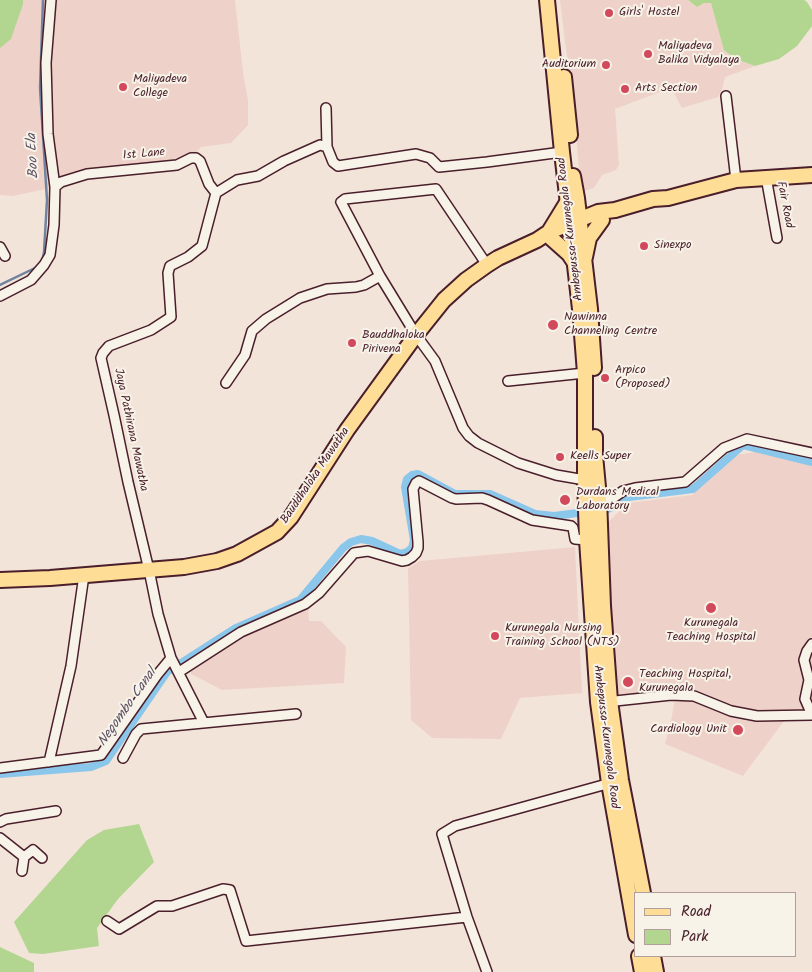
<!DOCTYPE html>
<html>
<head>
<meta charset="utf-8">
<style>
	body { margin:0 }
	#map { position:relative; width:812px; height:972px; overflow:hidden; background:#f3e4da; font-family:Kalam,sans-serif }
	canvas { display:block }
	.legend { position:absolute; left:634px; top:892px; width:162px; height:65px; box-sizing:border-box; background:#f7f3e8; border:1px solid #b29e9c; margin:0; padding:6px 9px; list-style:none; font-size:15px; color:#4a1f2b }
	.legend li { display:flex; align-items:center; gap:10px; height:25px }
	.legend b { width:25px; border:1px solid #b29e9c }
</style>
</head>
<body>
<div id="map">
<canvas width="812" height="972"></canvas>
<ul class="legend">
<li><b style="height:6px;background:#fedd96"></b>Road</li>
<li><b style="height:14px;background:#b2d690"></b>Park</li>
</ul>
</div>
<script>
const c = document.querySelector('canvas').getContext('2d');
c.lineJoin = 'round';
function paint(path, color) {
  c.fillStyle = color;
  c.fill(path, 'evenodd');
}
function poly(rows) {
  const path = new Path2D();
  for (const r of rows) {
    path.moveTo(r[0], r[1]);
    for (let i = 2; i < r.length; i += 2) path.lineTo(r[i], r[i + 1]);
  }
  return path;
}
function trace(path, color, width, dash) {
  c.strokeStyle = color;
  c.lineWidth = width;
  c.lineCap = dash ? 'butt' : 'round';
  c.setLineDash(dash || []);
  c.stroke(path);
}
function label(font, color, halo, rows, align = 'center') {
  c.font = font + ' Kalam,sans-serif';
  c.lineWidth = 4;
  c.setLineDash([]);
  c.textBaseline = 'middle';
  c.strokeStyle = halo;
  c.fillStyle = color;
  for (const [text, x, y, turn = 0] of rows) {
    c.save();
    c.translate(x, y);
    c.rotate((+turn || 0) * Math.PI / 180);
    c.textAlign = isNaN(turn) ? turn : align;
    if (halo) c.strokeText(text, 0, 0);
    c.fillText(text, 0, 0);
    c.restore();
  }
}
const built = poly([
	[0,0,235,0,243,72,248,101,248,125,231,143,201,147,191,158,177,165,87,174,55,187,13,196,0,195],
	[560,0,688,0,697,7,704,3,711,3,718,25,736,59,755,66,725,77,722,90,718,97,682,108,674,93,660,92,615,109,619,165,616,170,602,175,594,188,581,192,577,146,575,109,565,42],
	[762,451,785,456,812,465,812,711,790,713,743,776,665,744,672,716,676,693,614,695,607,523,628,503,692,495,735,455],
	[575,547,582,693,520,698,501,739,432,738,411,720,408,568,420,561],
	[308,607,309,621,321,621,346,647,344,683,222,690,191,674,191,670,246,635]
]);
const green = poly([
	[0,0,23,0,23,4,11,39,0,48],
	[688,0,804,0,807,2,812,10,812,26,797,46,779,59,755,66,736,59,724,50,711,3,704,3,697,7],
	[139,824,154,862,118,899,97,928,99,946,43,954,29,953,14,922,87,840,104,830],
	[0,947,34,963,34,972,0,972]
]);
const stream = poly([
	[0,285,35,268,42,262,44,252,47,200,40,88,43,0]
]);
const canal = poly([
	[0,774,91,767,106,761,167,672,234,629,300,600,343,548,351,542,361,539,372,541,400,554,407,552,412,548,414,540,405,487,407,479,412,475,418,474,455,494,490,494,535,514,554,516,608,509,629,497,693,489,743,445,812,462]
]);
const minor = poly([
	[726,96,736,180],
	[326,108,327,147],
	[766,177,777,238],
	[55,187,61,182,87,174,177,165,191,158,196,158,200,161,209,184,216,193],
	[0,247,5,256],
	[487,265,436,189,345,199,341,202,380,276,416,335,435,361,463,428,469,436,478,443,518,463,556,475,585,480],
	[0,296,31,280,44,265,50,255,54,225,55,187,48,134,46,63,51,0],
	[508,381,585,373],
	[226,383,245,355,252,331,266,319,300,298,327,289,356,287,364,285,380,276],
	[599,498,613,498,623,491,635,488,685,482,724,448,747,439,812,453],
	[179,672,241,632,305,604,319,593,354,553,368,551,402,561,407,560,412,557,416,553,418,548,418,542,413,489,416,483,419,481,423,483,452,498,456,499,482,498,488,500,532,520,571,526,573,528,575,539,587,540],
	[606,702,671,695,694,696,731,711,757,716,812,715],
	[812,715,805,699,809,680,804,660,807,651,812,644],
	[204,723,171,658,158,614,149,570,128,482,114,415,101,358,103,353,109,346,151,330,171,317,168,273,170,266,188,257,202,246,216,193,237,180,258,176,284,161,320,145,327,147,333,162,338,166,416,154,430,158,439,167,487,162,562,152],
	[123,758,136,734,141,729,296,714],
	[49,762,71,666,84,575],
	[0,768,101,755,157,675,171,658],
	[0,822,6,819,56,811],
	[0,838,24,857,22,871],
	[24,857,33,850,42,858],
	[107,921,119,929,157,906,172,906,223,889,230,890,246,941,467,917],
	[487,972,467,917,442,834,455,826,614,782]
]);
const primary = poly([
	[549,232,568,201],
	[551,238,569,254,575,263],
	[585,257,589,238,602,220],
	[0,580,50,578,184,567,217,561,237,554,277,532,291,517,347,430,416,335,444,300,466,280,487,265,498,258,537,240,549,232,598,212,615,210,653,199,668,198,736,180,812,175]
]);
const trunk = poly([
	[547,0,562,152,580,309,585,373,585,480,587,540,598,702,609,783,636,935],
	[564,77,570,135],
	[573,176,577,198,590,309,594,368],
	[595,437,595,455,599,498,603,606,610,701,621,780,643,893],
	[639,956,642,972],
	[653,956,656,972]
]);
const markers = [
	[609,13,5,"#d1495b"],
	[648,54,5,"#d1495b"],
	[606,65,5,"#d1495b"],
	[123,87,5,"#d1495b"],
	[625,89,5,"#d1495b"],
	[644,246,5,"#d1495b"],
	[553,325,6,"#d1495b"],
	[352,343,5,"#d1495b"],
	[605,378,5,"#d1495b"],
	[560,457,5,"#d1495b"],
	[565,500,6,"#d1495b"],
	[711,608,6,"#d1495b"],
	[495,636,5,"#d1495b"],
	[628,682,6,"#d1495b"],
	[738,730,6,"#d1495b"]
];
const poiNames = [
	["Girls' Hostel",619,13],
	["Maliyadeva",658,47],
	["Balika Vidyalaya",658,61],
	["Auditorium",596,65,"right"],
	["Maliyadeva",133,80],
	["College",133,94],
	["Arts Section",635,89],
	["Sinexpo",654,246],
	["Nawinna",564,318],
	["Channeling Centre",564,332],
	["Bauddhaloka",362,336],
	["Pirivena",362,350],
	["Arpico",615,371],
	["(Proposed)",615,385],
	["Keells Super",570,457],
	["Durdans Medical",576,493],
	["Laboratory",576,507],
	["Kurunegala",711,624,"center"],
	["Teaching Hospital",711,638,"center"],
	["Kurunegala Nursing",505,629],
	["Training School (NTS)",505,643],
	["Teaching Hospital,",639,675],
	["Kurunegala",639,689],
	["Cardiology Unit",727,730,"right"]
];
const streetNames = [
	["1st Lane",144,155,-5],
	["Fair Road",784,205,79],
	["Ambepussa-Kurunegala Road",571,229,-97],
	["Jaya Pathirana Mawatha",130,430,78],
	["Bauddhaloka Mawatha",316,476,-56],
	["Ambepussa-Kurunegala Road",605,737,83]
];
const waterNames = [
	["Boo Ela",34,156,-93],
	["Negombo Canal",128,708,-55]
];
paint(built, '#eed2c9');
paint(green, '#b2d690');
trace(stream, '#71839e', 2.5);
trace(canal, '#8bc6eb', 8);
trace(minor, '#4a1f2b', 12);
trace(primary, '#4a1f2b', 18);
trace(trunk, '#4a1f2b', 18);
trace(minor, '#f7f3e8', 9);
trace(primary, '#fedd96', 14);
trace(trunk, '#fedd96', 14);
for (const [x, y, r, color] of markers) {
  const dot = new Path2D();
  dot.arc(x, y, r, 0, 2 * Math.PI);
  c.fillStyle = color;
  c.fill(dot);
  trace(dot, '#f7f3e8', 2);
}
label('12px', '#4a1f2b', '#f7f3e8', poiNames, 'left');
label('12px', '#4a1f2b', '#f7f3e8', streetNames);
label('italic 14px', '#5e5165', '#f7f3e8', waterNames);
</script>
</body>
</html>
